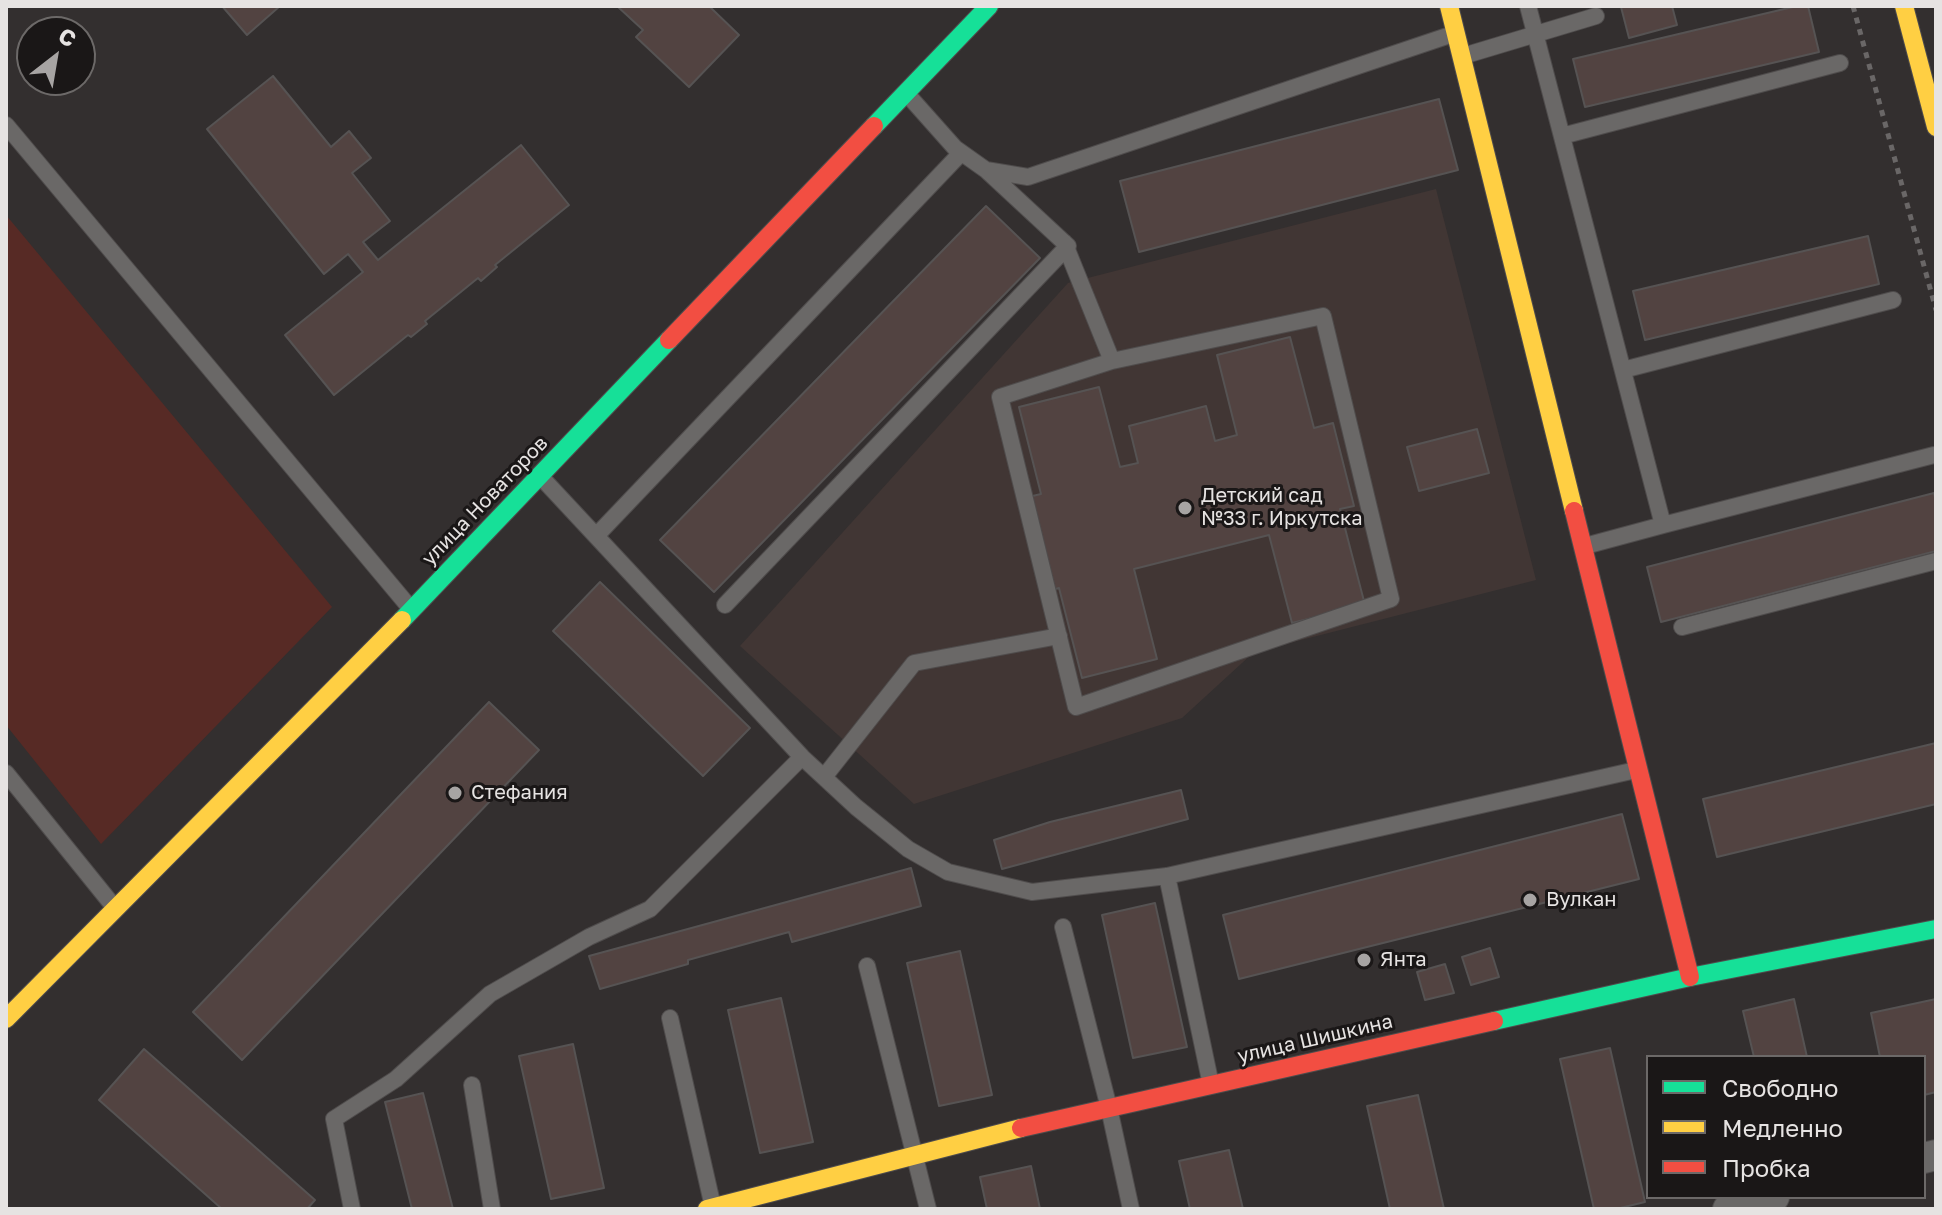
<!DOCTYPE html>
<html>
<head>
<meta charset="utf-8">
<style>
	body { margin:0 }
	#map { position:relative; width:1942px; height:1215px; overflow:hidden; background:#332f2f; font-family:"Golos Text",sans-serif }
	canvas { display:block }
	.frame { position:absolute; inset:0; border:8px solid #e6e3e2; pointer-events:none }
	.legend { position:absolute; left:1646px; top:1055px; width:280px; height:144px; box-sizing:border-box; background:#1a1717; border:2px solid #6c6968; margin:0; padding:10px 14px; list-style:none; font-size:24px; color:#e6e3e2 }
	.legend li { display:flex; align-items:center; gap:16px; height:40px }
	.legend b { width:40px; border:2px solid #6c6968 }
	.north { position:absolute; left:16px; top:16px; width:80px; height:80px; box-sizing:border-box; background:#1a1717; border:2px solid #6c6968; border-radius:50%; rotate:31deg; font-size:22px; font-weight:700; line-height:32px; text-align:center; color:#e6e3e2 }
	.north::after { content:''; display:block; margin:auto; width:28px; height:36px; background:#a7a4a3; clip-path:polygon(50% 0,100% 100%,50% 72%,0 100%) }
</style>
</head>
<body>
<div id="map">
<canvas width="1942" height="1215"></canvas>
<div class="frame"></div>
<ul class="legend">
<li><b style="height:10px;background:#16e098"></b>Свободно</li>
<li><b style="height:10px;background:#ffcf43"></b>Медленно</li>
<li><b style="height:10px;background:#f24e42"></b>Пробка</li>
</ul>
<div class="north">С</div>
</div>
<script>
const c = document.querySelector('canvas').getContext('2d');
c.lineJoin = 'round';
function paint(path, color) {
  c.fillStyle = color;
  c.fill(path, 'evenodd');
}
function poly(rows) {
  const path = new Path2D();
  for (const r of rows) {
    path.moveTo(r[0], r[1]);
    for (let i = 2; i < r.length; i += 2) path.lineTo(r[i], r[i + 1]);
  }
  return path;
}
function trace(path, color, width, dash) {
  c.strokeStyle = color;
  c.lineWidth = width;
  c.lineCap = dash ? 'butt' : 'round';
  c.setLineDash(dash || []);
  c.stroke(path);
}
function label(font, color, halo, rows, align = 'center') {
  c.font = font + ' "Golos Text",sans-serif';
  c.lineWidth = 6;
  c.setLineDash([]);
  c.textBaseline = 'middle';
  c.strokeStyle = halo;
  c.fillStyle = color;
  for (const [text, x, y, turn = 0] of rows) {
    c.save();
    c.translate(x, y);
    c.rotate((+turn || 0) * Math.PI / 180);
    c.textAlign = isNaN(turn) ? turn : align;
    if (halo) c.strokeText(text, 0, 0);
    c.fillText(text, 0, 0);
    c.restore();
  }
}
const built = poly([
	[1436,189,1536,580,1254,652,1182,718,914,804,740,646,1068,283]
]);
const green = poly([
	[6,215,332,607,101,844,6,725]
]);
const building = poly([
	[222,6,280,6,247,35,222,6],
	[617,6,709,6,739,35,689,87,636,37,643,30,617,6],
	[1672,6,1677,25,1629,38,1621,7,1672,6],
	[1797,6,1808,6,1819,52,1585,107,1573,59,1797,6],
	[273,76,331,147,349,131,371,158,352,173,390,221,363,242,378,260,521,145,569,205,495,265,497,267,481,281,478,278,425,321,427,324,411,337,408,335,334,395,285,335,363,272,348,254,324,274,207,129,273,76],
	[1439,99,1458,170,1139,252,1120,181,1439,99],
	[986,206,1040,258,714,592,660,540,986,206],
	[1868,236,1879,284,1645,340,1633,291,1868,236],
	[1290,337,1314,428,1333,423,1354,506,1340,509,1365,605,1292,623,1269,535,1134,569,1157,659,1082,678,1059,588,1044,592,1020,499,1041,494,1019,407,1099,387,1120,467,1138,463,1129,426,1206,406,1215,441,1237,435,1217,355,1290,337],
	[1477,429,1489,473,1419,491,1407,447,1477,429],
	[1934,493,1936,502,1936,551,1661,622,1647,567,1934,493],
	[600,582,750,728,703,776,553,631,600,582],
	[489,702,539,750,242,1060,193,1012,489,702],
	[1936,743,1936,804,1717,857,1703,799,1936,743],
	[1181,790,1188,819,1002,869,994,840,1050,822,1181,790],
	[1622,814,1639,879,1239,979,1223,915,1622,814],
	[911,868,921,906,792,942,789,932,688,960,688,964,600,989,589,956,911,868],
	[1155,903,1187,1047,1133,1058,1102,915,1155,903],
	[1490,948,1499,977,1471,985,1462,957,1490,948],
	[960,951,992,1095,939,1106,907,963,960,951],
	[1445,964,1454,993,1425,1000,1417,972,1445,964],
	[781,998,813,1142,760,1153,728,1010,781,998],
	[1794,999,1807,1057,1754,1057,1743,1011,1794,999],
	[1936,999,1936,1092,1924,1095,1924,1057,1880,1057,1871,1013,1936,999],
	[573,1044,604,1188,551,1199,519,1056,573,1044],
	[1610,1048,1645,1202,1616,1209,1594,1209,1560,1059,1610,1048],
	[144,1049,315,1200,307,1209,222,1209,99,1100,144,1049],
	[423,1093,453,1209,412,1209,385,1102,423,1093],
	[1418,1095,1444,1209,1390,1209,1367,1106,1418,1095],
	[1229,1150,1243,1209,1190,1209,1179,1161,1229,1150],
	[1031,1166,1040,1209,987,1209,980,1177,1031,1166]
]);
const path = poly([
	[1853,6,1936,310]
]);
const lane = poly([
	[1528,6,1663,525,1585,546],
	[1463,56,1596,16],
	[907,94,955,148,986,170,1028,177,1456,33],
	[6,125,411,609],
	[1562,136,1840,63],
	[1064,242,1112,361,1323,316,1391,599,1076,707,1000,397,1112,361],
	[1623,370,1893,300],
	[541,477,802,757,856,807,908,849,948,872,1032,892,1167,876,1636,770],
	[1663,525,1934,455],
	[596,536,961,153],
	[725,605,1068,246,986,170],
	[1682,627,1936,561],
	[6,773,115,908],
	[824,777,914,663,1059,636],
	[1167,876,1211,1085],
	[1063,927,1109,1108,1131,1209],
	[867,966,928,1209],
	[670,1018,713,1207],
	[472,1085,492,1209],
	[352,1209,334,1119,396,1079,490,994,589,937,650,909,802,757]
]);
const street = poly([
	[1924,1158,1936,1155],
	[1728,1209,1774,1197]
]);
const fast = poly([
	[874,126,989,6],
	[402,620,669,340],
	[1494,1021,1690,977,1936,929]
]);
const slow = poly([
	[1449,6,1574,511],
	[1904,6,1936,127],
	[6,1019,402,620],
	[707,1209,1021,1128]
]);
const jam = poly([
	[669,340,874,126],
	[1574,511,1690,977],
	[1021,1128,1494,1021]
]);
const markers = [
	[1185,508,8,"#a7a4a3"],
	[455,793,8,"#a7a4a3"],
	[1530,900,8,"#a7a4a3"],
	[1364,960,8,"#a7a4a3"]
];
const poiNames = [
	["Детский сад",1201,496],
	["№33 г. Иркутска",1201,519],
	["Стефания",471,793],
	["Вулкан",1546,900],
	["Янта",1380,960]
];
const streetNames = [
	["улица Новаторов",485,501,-46],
	["улица Шишкина",1315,1039,-13]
];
paint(built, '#413634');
paint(green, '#572a25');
paint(building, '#524341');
trace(building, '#565353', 2);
trace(lane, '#4f4c4c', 18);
trace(street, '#4f4c4c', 32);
trace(fast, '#4f4c4c', 20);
trace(slow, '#4f4c4c', 20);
trace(jam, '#4f4c4c', 20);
trace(path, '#6a6767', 5, [6, 6]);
trace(lane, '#6a6867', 16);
trace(street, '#6a6867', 30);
trace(fast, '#16e098', 18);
trace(slow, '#ffcf43', 18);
trace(jam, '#f24e42', 18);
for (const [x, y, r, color] of markers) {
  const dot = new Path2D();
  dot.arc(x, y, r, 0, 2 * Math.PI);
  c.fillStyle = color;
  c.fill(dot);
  trace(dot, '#1a1717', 3);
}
label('20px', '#e6e3e2', '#1a1717', poiNames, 'left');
label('20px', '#e6e3e2', '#1a1717', streetNames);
</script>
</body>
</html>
